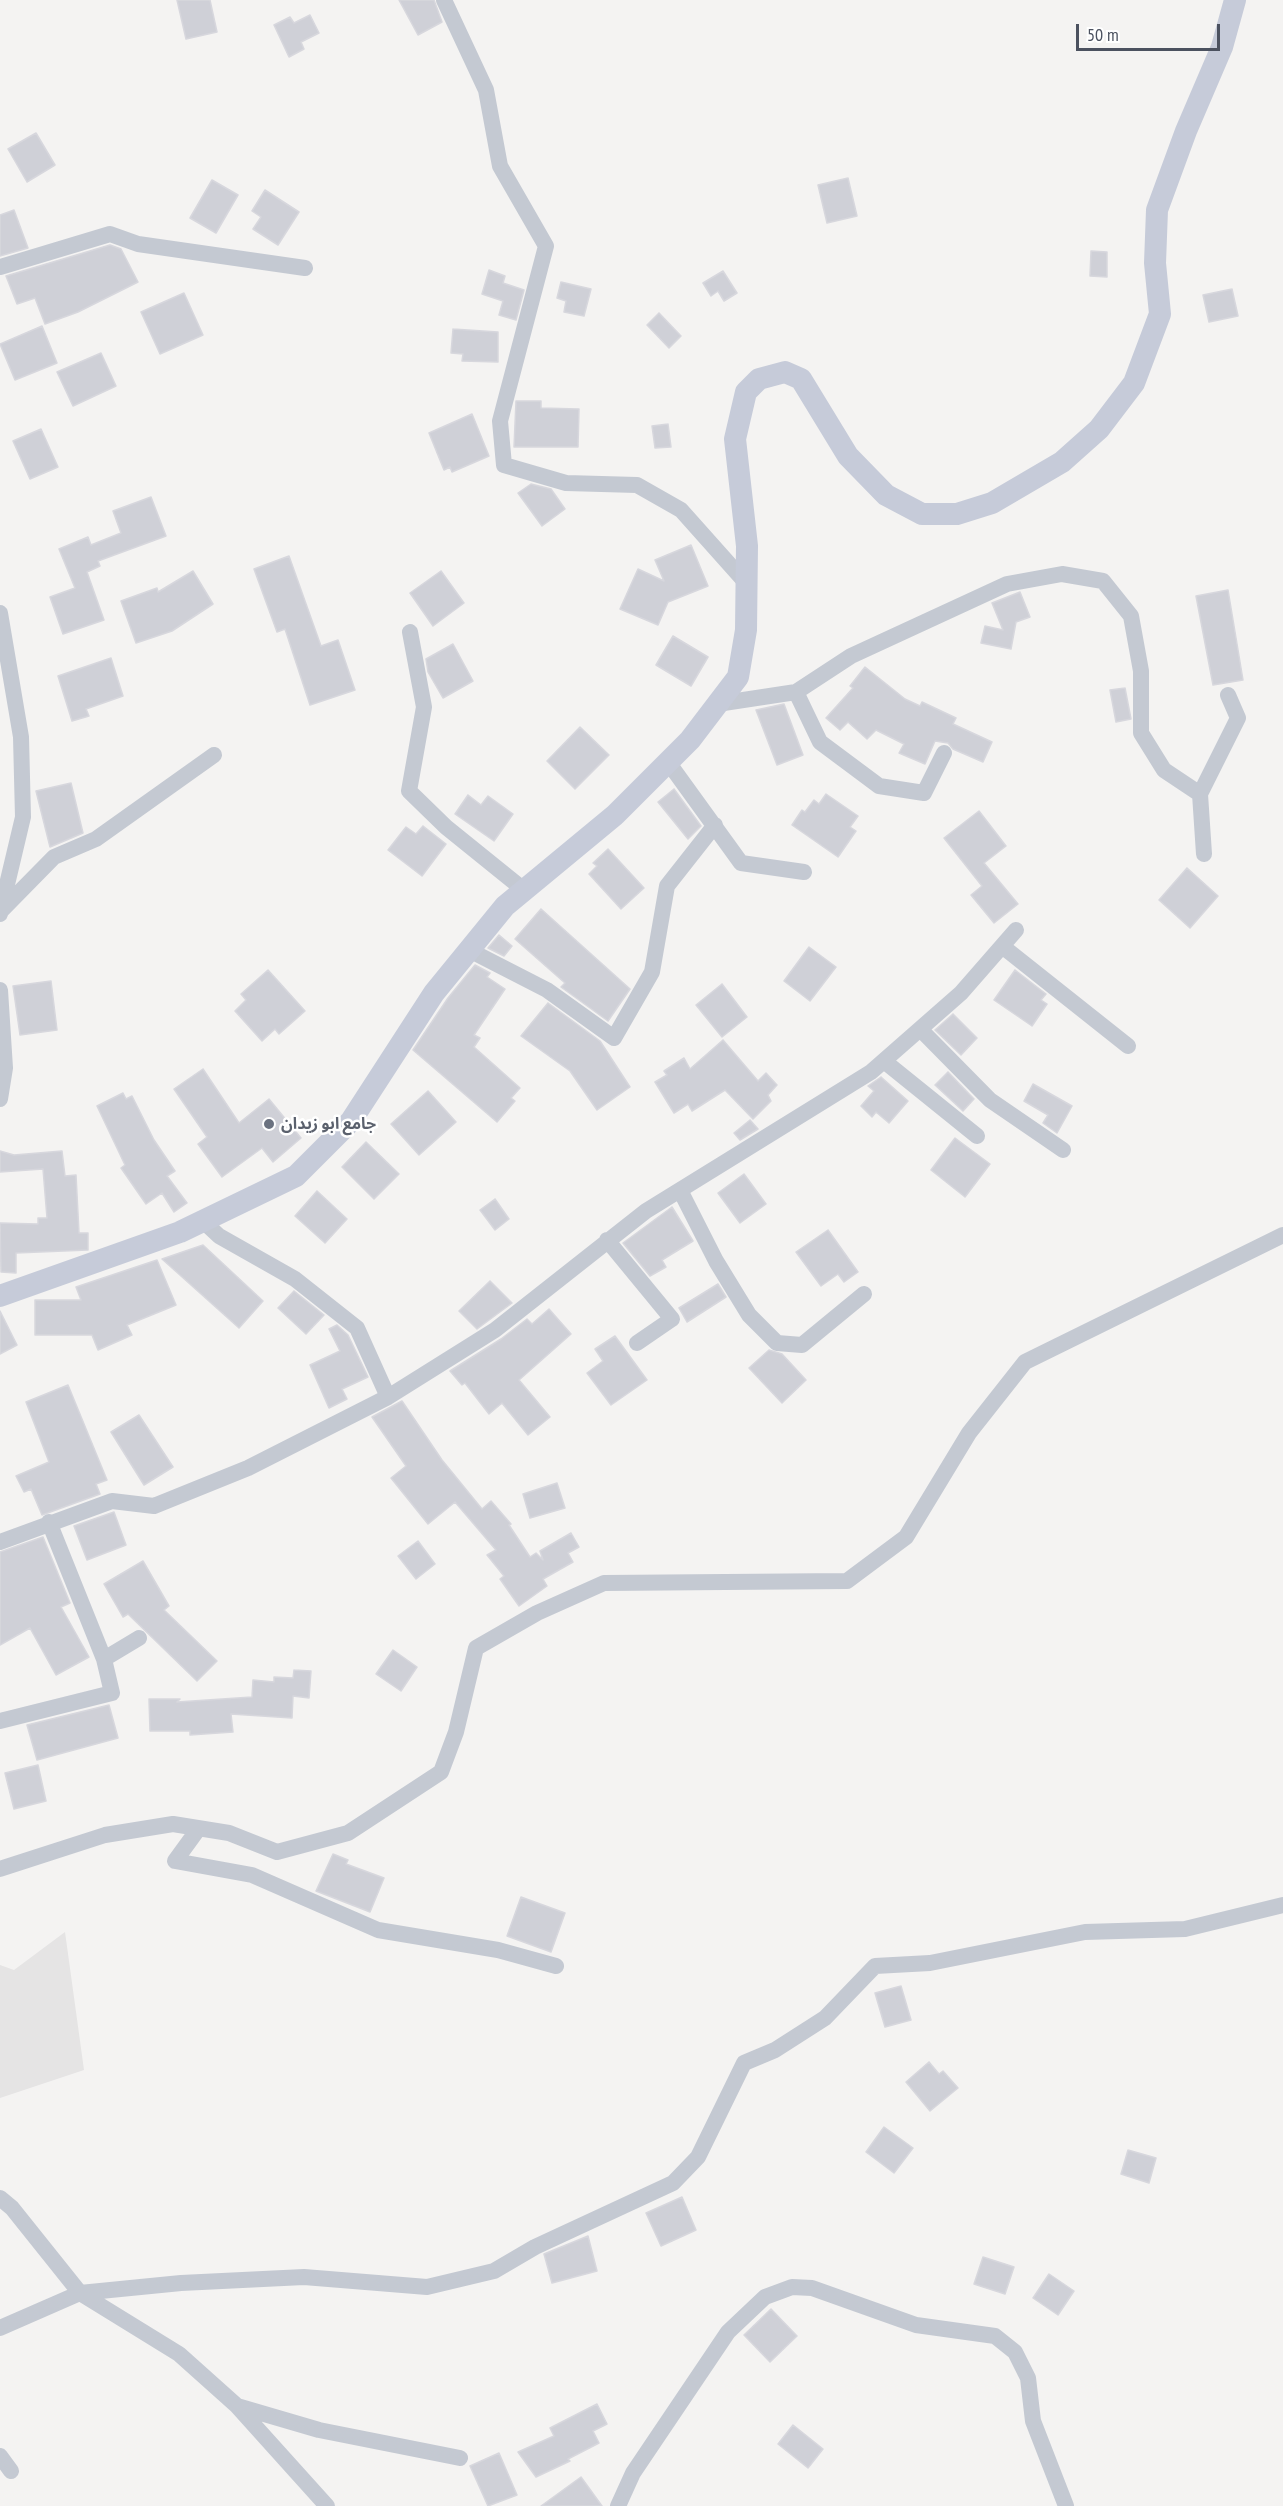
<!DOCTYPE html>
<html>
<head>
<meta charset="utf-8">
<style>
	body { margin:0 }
	#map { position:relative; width:1283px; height:2506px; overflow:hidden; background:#f4f3f2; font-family:"PT Sans Narrow",sans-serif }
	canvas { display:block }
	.scale { position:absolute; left:1076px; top:24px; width:144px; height:27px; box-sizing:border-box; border:3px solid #4b515f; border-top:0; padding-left:8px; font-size:18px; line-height:21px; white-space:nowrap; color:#4b515f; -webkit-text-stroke:4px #fff; paint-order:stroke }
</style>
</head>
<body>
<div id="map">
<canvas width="1283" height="2506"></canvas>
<div class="scale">50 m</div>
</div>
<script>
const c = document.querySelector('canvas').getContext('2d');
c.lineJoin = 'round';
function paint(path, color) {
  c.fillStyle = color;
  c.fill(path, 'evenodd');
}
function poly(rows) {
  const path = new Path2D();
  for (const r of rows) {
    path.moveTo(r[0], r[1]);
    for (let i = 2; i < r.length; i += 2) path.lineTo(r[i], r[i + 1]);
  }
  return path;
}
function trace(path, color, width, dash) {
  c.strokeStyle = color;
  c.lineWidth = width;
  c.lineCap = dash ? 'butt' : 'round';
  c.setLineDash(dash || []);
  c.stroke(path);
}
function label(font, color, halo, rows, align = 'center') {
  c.font = font + ' "PT Sans Narrow","Noto Sans Arabic",sans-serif';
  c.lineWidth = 5;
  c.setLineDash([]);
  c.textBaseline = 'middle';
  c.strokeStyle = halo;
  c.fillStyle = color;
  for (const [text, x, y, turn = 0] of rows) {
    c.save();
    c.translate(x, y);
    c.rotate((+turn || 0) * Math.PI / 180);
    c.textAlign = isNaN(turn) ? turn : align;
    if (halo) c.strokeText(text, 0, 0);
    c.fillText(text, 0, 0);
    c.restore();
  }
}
const education = poly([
	[65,1932,84,2070,0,2098,0,1965,14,1970]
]);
const building = poly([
	[177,0,210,0,217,32,186,39,177,0],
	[399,0,434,0,442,22,418,35,399,0],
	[310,15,319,33,301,42,304,49,289,57,274,25,290,17,294,23,310,15],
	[36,133,55,165,27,182,8,149,36,133],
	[848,178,857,216,827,223,818,185,848,178],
	[212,180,238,195,216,233,190,218,212,180],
	[265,190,299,212,278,245,253,229,261,217,252,211,265,190],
	[14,210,28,248,0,256,0,215,14,210],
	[110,245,121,249,138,282,78,312,45,324,35,298,17,304,6,276,110,245],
	[1091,251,1107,252,1107,277,1090,276,1091,251],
	[489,270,505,276,503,283,524,290,516,320,499,315,503,301,482,294,489,270],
	[723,271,737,293,724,301,718,291,711,296,703,283,723,271],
	[561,282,591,289,584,316,564,312,566,301,557,298,561,282],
	[1232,289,1238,316,1209,322,1203,295,1232,289],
	[184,293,203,335,160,354,141,312,184,293],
	[659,313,681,336,669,348,647,325,659,313],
	[42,326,57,363,15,380,0,344,42,326],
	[453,329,498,332,498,362,462,361,463,354,451,353,453,329],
	[101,353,116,386,73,406,57,372,101,353],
	[516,401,541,401,541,408,579,409,578,447,514,447,516,401],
	[472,414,489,456,452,472,450,467,444,470,429,433,472,414],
	[668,424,671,447,655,448,652,426,668,424],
	[41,429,58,467,30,479,13,441,41,429],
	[531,484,551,489,565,509,542,526,518,493,531,484],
	[151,497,166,536,98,561,100,566,87,572,104,620,63,634,50,597,75,588,59,549,88,537,91,545,121,533,113,511,151,497],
	[691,545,708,586,668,602,658,625,620,609,638,569,664,581,655,560,691,545],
	[289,556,321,646,338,640,355,690,310,705,285,629,277,632,254,569,289,556],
	[193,571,213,604,172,631,136,643,121,601,157,588,158,592,193,571],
	[441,571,464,603,433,626,410,593,441,571],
	[1228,590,1243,680,1213,685,1196,596,1228,590],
	[1020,592,1030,617,1016,622,1011,649,981,643,985,626,1003,630,992,603,1020,592],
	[673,636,708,657,691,686,656,665,673,636],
	[453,644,473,681,443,698,428,672,426,659,453,644],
	[111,658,123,696,86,709,89,716,72,721,58,676,111,658],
	[865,667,905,699,920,706,922,702,956,718,953,724,992,742,983,762,953,749,948,743,935,741,925,764,899,753,904,744,876,730,867,739,848,722,840,730,826,718,853,688,850,686,865,667],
	[1125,688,1131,719,1116,722,1110,690,1125,688],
	[784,704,803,755,777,765,756,710,784,704],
	[580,727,609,755,575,789,547,761,580,727],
	[71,783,83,833,50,847,36,791,71,783],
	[674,789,701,826,688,839,658,802,674,789],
	[826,794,858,816,850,827,856,831,838,857,792,825,802,810,805,812,814,800,819,804,826,794],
	[468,795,481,805,488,796,513,814,494,841,455,814,468,795],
	[979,811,1006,846,984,863,1018,904,994,923,971,895,982,886,944,838,979,811],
	[423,826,446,844,422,876,388,850,406,827,416,834,423,826],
	[608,849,644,888,621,909,589,874,597,866,593,863,608,849],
	[1187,868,1218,896,1190,928,1159,900,1187,868],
	[541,909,630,989,608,1021,561,987,565,983,515,939,541,909],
	[499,935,512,946,504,956,488,948,499,935],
	[809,947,836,967,810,1001,784,981,809,947],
	[475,965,490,973,487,977,505,989,474,1035,480,1038,474,1047,520,1088,511,1098,515,1101,497,1122,413,1050,448,998,475,965],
	[268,970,305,1011,279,1034,275,1029,262,1041,235,1011,246,1000,241,994,268,970],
	[1015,970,1046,994,1041,1000,1047,1004,1032,1026,994,1000,1015,970],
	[51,981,57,1030,20,1035,13,986,51,981],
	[722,984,747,1017,722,1037,696,1005,722,984],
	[548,1003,600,1041,630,1087,597,1110,570,1071,521,1036,548,1003],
	[953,1014,977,1038,961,1055,935,1030,953,1014],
	[723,1040,758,1081,766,1073,777,1085,768,1095,771,1101,753,1119,725,1090,692,1111,688,1104,674,1113,655,1082,667,1075,664,1071,684,1058,690,1069,723,1040],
	[203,1069,239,1123,269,1099,301,1138,273,1162,262,1148,222,1177,198,1144,207,1137,174,1089,203,1069],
	[948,1072,974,1099,963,1111,935,1085,948,1072],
	[881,1077,908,1101,889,1123,876,1112,872,1117,861,1106,874,1091,868,1086,881,1077],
	[1033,1084,1072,1106,1057,1133,1043,1123,1048,1115,1024,1101,1033,1084],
	[428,1091,456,1122,419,1155,391,1124,428,1091],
	[123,1093,126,1099,132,1096,154,1140,175,1171,167,1176,187,1203,174,1212,162,1193,146,1204,121,1168,125,1165,97,1106,123,1093],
	[750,1120,758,1129,740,1140,734,1133,750,1120],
	[955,1138,990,1164,965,1197,931,1170,955,1138],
	[366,1142,399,1174,374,1199,342,1167,366,1142],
	[0,1151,14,1155,62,1151,65,1176,76,1175,79,1233,88,1233,88,1250,16,1253,16,1273,1,1272,0,1223,38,1224,38,1218,47,1218,43,1169,0,1172,0,1151],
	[744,1174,766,1204,740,1223,718,1193,744,1174],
	[317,1191,347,1219,325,1243,295,1216,317,1191],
	[495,1199,509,1219,495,1230,480,1210,495,1199],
	[672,1207,693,1241,662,1260,666,1267,650,1276,623,1243,672,1207],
	[828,1230,858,1272,844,1282,838,1274,821,1286,796,1252,828,1230],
	[203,1245,263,1301,239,1328,162,1259,203,1245],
	[157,1260,176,1305,127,1325,132,1335,98,1350,92,1335,35,1335,35,1300,81,1300,76,1287,157,1260],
	[490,1281,512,1303,477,1329,459,1311,490,1281],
	[718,1284,726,1297,687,1322,679,1308,718,1284],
	[294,1291,324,1315,306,1334,278,1308,294,1291],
	[549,1309,571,1334,519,1380,550,1417,528,1435,502,1403,489,1414,465,1383,462,1385,450,1371,501,1339,527,1319,532,1324,549,1309],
	[0,1311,17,1345,0,1354,0,1311],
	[337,1325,348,1335,368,1377,342,1389,347,1399,329,1408,310,1365,340,1351,329,1329,337,1325],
	[615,1336,647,1380,611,1405,587,1373,603,1361,595,1349,615,1336],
	[769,1350,782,1354,806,1380,782,1403,749,1368,769,1350],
	[68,1385,107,1480,96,1484,100,1494,42,1515,31,1489,24,1492,16,1476,49,1462,26,1402,68,1385],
	[402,1401,442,1460,482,1509,491,1501,511,1524,509,1525,530,1557,536,1553,543,1560,540,1551,571,1533,579,1547,568,1553,573,1562,543,1579,547,1586,519,1606,500,1579,504,1576,487,1555,496,1550,455,1502,428,1524,391,1478,406,1466,372,1417,402,1401],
	[139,1415,173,1467,144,1485,111,1432,139,1415],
	[557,1483,565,1508,530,1518,523,1494,557,1483],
	[114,1512,126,1545,87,1560,74,1526,114,1512],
	[43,1537,70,1603,61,1607,89,1657,56,1675,30,1628,0,1645,0,1552,43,1537],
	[418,1541,435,1564,416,1579,398,1556,418,1541],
	[143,1561,169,1606,164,1610,217,1661,197,1681,128,1614,123,1617,104,1584,143,1561],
	[393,1650,417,1667,401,1691,376,1674,393,1650],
	[294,1670,311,1671,309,1698,293,1696,292,1718,231,1714,233,1732,190,1735,190,1731,150,1731,149,1699,180,1699,177,1702,252,1697,253,1680,274,1682,274,1677,293,1678,294,1670],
	[109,1705,118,1738,37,1760,27,1725,109,1705],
	[38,1765,46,1801,14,1809,5,1773,38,1765],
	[333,1854,348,1860,346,1864,384,1878,370,1912,316,1891,333,1854],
	[521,1897,565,1913,551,1952,507,1936,521,1897],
	[901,1986,911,2020,885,2027,875,1993,901,1986],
	[929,2062,939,2074,943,2071,958,2088,930,2111,906,2082,929,2062],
	[884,2127,913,2148,894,2173,866,2152,884,2127],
	[1128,2150,1156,2158,1149,2183,1121,2174,1128,2150],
	[682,2197,696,2230,661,2246,646,2213,682,2197],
	[588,2236,597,2271,552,2283,544,2254,588,2236],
	[983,2257,1014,2267,1005,2294,974,2284,983,2257],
	[1049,2274,1074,2291,1058,2315,1033,2298,1049,2274],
	[771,2309,797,2336,770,2362,744,2335,771,2309],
	[597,2404,607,2424,593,2431,599,2443,568,2459,570,2461,536,2477,518,2452,554,2436,550,2428,597,2404],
	[793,2425,823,2449,808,2468,778,2444,793,2425],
	[499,2453,517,2495,488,2506,470,2466,499,2453],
	[581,2477,602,2506,541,2506,581,2477]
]);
const street = poly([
	[444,0,486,90,500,166,546,246,500,421,504,465,566,483,637,485,681,510,747,584],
	[0,267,110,234,138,244,305,268],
	[0,613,21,737,23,817,0,914],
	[410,632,424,707,409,791,446,827,524,890],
	[796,692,820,742,879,786,924,793,944,753],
	[717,704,796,692,851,656,1007,584,1062,574,1103,581,1131,616,1141,671,1141,733,1164,770,1200,794,1204,854],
	[668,762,741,863,804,872],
	[1200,794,1238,718,1228,695],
	[1,911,54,857,96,839,214,755],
	[1002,946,1128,1046],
	[469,950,547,990,614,1038,652,972,667,886,715,825],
	[0,990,5,1068,0,1099],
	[921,1030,990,1100,1063,1150],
	[884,1061,977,1136],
	[681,1192,716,1261,749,1315,777,1343,802,1345,864,1294],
	[203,1221,219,1236,295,1279,357,1328,388,1397],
	[607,1240,672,1319,637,1343],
	[49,1522,104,1659,139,1638],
	[0,1542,112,1501,154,1506,248,1468,388,1397,495,1330,646,1211,871,1072,961,993,1016,930],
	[0,1721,112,1693,104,1659],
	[199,1828,175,1861,252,1875,378,1930,498,1950,556,1966],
	[0,1869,105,1835,173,1824,229,1833,277,1852,348,1833,441,1772,456,1732,476,1648,537,1613,604,1583,847,1581,906,1537,969,1433,1025,1362,1283,1235],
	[0,2198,12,2208,80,2293,179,2354,236,2405,327,2506],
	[0,2328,80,2293,181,2283,304,2277,427,2287,494,2271,535,2247,673,2183,698,2157,744,2063,775,2050,825,2018,875,1966,930,1963,1085,1932,1185,1929,1283,1905],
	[237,2406,319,2430,460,2458],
	[0,2456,11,2471],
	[618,2506,633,2473,728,2332,765,2297,792,2287,812,2288,916,2325,995,2336,1015,2352,1028,2378,1033,2421,1066,2506]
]);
const secondary = poly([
	[0,1296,180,1232,296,1176,351,1121,434,993,505,906,615,815,690,740,738,677,746,630,747,546,735,439,746,392,759,379,785,372,801,379,848,456,886,495,922,514,957,514,992,503,1062,462,1099,429,1134,383,1160,314,1155,263,1157,210,1186,131,1222,47,1235,0]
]);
const markers = [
	[269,1124,6,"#6b7280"]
];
const worshipNames = [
	["جامع ابو زيدان",281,1124]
];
paint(education, '#e5e4e4');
paint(building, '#cfd0d7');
trace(building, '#d7d7dd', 1.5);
trace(street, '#c4c9d2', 16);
trace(secondary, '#c6cbd9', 22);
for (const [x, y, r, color] of markers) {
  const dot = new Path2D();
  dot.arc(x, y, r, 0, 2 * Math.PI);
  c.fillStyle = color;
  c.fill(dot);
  trace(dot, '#fff', 2);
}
label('bold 16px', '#5b616d', '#fff', worshipNames, 'left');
</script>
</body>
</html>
